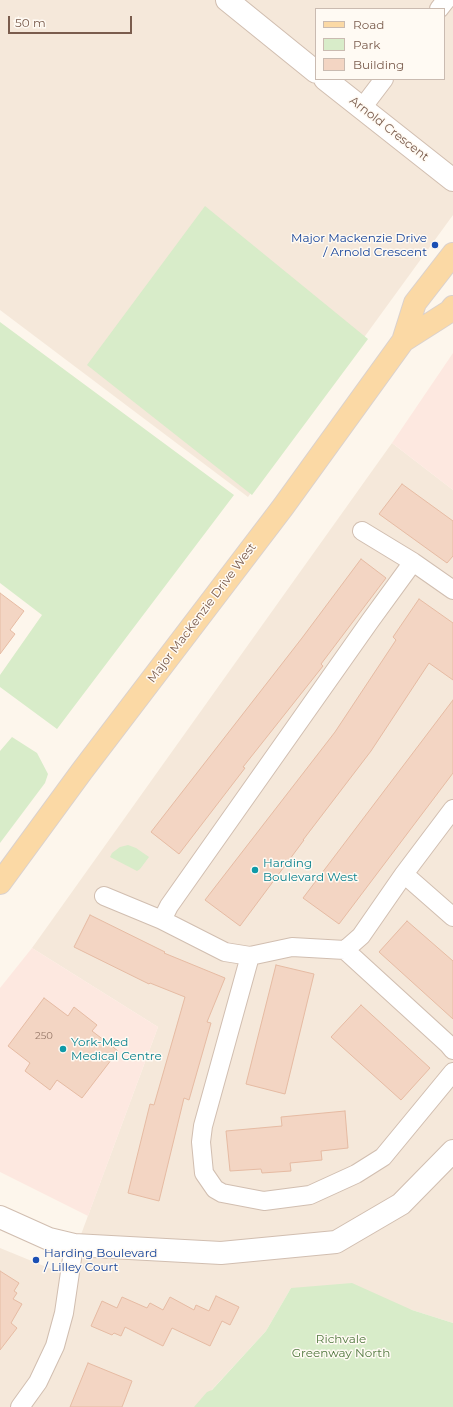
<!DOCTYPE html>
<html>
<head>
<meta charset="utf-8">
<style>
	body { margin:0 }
	#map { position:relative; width:453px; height:1407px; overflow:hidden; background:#fdf6ec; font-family:Montserrat,sans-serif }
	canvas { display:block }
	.legend { position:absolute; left:315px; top:8px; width:130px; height:72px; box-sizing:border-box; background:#fffaf3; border:1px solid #cabbb1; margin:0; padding:5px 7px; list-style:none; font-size:12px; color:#7a5c4d }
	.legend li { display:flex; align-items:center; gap:8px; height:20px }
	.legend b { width:20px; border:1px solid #cabbb1 }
	.scale { position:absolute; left:8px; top:16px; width:124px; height:18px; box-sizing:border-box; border:2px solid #7a5c4d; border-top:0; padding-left:5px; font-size:12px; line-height:14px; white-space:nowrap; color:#7a5c4d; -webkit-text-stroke:3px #fffaf3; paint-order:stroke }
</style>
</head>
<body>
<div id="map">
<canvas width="453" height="1407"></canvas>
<ul class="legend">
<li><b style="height:5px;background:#fbd9a5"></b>Road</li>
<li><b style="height:11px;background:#d8ecc9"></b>Park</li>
<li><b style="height:11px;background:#f3d5c3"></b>Building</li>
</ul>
<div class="scale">50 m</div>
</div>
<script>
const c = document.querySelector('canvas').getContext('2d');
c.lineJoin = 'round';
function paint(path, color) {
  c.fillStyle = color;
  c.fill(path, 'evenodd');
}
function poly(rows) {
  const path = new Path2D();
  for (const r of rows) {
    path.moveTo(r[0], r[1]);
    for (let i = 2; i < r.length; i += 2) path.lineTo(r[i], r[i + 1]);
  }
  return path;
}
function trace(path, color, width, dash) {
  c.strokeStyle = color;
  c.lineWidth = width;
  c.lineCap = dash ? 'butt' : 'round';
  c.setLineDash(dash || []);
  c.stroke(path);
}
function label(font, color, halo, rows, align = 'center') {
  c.font = font + ' Montserrat,sans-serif';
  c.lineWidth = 3;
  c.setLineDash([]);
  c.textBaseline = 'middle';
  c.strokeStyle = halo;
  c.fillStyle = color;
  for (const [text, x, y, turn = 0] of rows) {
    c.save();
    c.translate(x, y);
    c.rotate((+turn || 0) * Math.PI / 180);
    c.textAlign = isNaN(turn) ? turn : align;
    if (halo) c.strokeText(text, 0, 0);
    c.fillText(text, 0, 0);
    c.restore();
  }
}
const residential = poly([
	[0,0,453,0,453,215,248,497,0,310],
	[316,9,444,9,444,79,316,79],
	[392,443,453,490,453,1323,412,1310,291,1288,266,1331,196,1407,0,1407,0,1248,66,1275,158,1027,32,948]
]);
const commercial = poly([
	[453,353,453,490,392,443],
	[32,948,158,1027,88,1216,0,1172,0,988]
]);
const green = poly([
	[205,206,368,339,252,495,87,365],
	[0,322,234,495,57,729,0,687,0,675,42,615,0,583],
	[12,737,37,753,48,774,45,783,0,843,0,751],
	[128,845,136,848,149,857,140,869,137,871,110,857,112,853,120,847],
	[352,1283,412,1310,453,1323,453,1407,194,1407,207,1392,212,1390,266,1331,291,1288]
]);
const building = poly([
	[402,484,453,521,453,556,447,563,379,514,402,484],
	[361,559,386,578,321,664,323,666,243,767,245,768,179,854,151,832,302,638,361,559],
	[0,593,24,611,10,630,15,634,0,654,0,593],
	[419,599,453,623,453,680,429,663,371,751,303,840,304,840,240,926,205,900,335,732,396,640,393,637,419,599],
	[453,700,453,773,339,924,303,898,453,700],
	[90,915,165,952,164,953,225,978,207,1022,211,1023,189,1100,184,1098,159,1201,128,1193,150,1104,154,1105,185,997,150,983,149,984,74,947,90,915],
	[407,921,453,961,453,1019,379,952,407,921],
	[276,965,314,974,285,1094,246,1084,276,965],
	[44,998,68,1016,74,1007,97,1025,92,1031,118,1051,82,1098,57,1080,50,1090,25,1071,30,1063,8,1046,44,998],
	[361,1005,430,1068,401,1100,331,1037,361,1005],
	[345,1111,348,1148,321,1151,322,1160,290,1163,291,1171,262,1173,261,1169,230,1171,226,1131,282,1126,281,1117,345,1111],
	[0,1271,19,1283,14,1291,17,1293,13,1299,22,1304,11,1323,17,1328,0,1350,0,1271],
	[216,1296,239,1307,230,1325,222,1321,210,1346,172,1328,163,1346,125,1327,121,1336,114,1333,112,1335,91,1326,102,1301,117,1308,122,1297,147,1308,150,1303,163,1310,170,1297,194,1310,196,1305,209,1311,216,1296],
	[88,1363,132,1381,122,1407,70,1407,88,1363]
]);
const minor = poly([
	[439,9,446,0],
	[362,108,384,79],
	[362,531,413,562,453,590],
	[404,874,453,917],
	[104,896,162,920,225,952,250,956,292,947,345,950,448,1044,453,1050],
	[162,920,169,906,370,621,413,562],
	[345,950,361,936,404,874,453,809],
	[250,956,203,1126,201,1142,204,1173,215,1189,222,1193,264,1201,310,1195,356,1174,383,1157,453,1072],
	[20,1407,38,1382,55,1346,64,1313,74,1245]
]);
const tertiary = poly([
	[227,0,316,72],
	[325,79,453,180],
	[0,1217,49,1239,74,1245,221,1253,336,1242,401,1204,453,1151]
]);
const primary = poly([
	[403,341,450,311,453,307],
	[0,883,82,771,283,507,403,341,415,303,453,254]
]);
const markers = [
	[435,245,4,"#1a4fb4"],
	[255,870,4,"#0f9aa8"],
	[63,1049,4,"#0f9aa8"],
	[36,1260,4,"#1a4fb4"]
];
const numberNames = [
	["250",44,1036]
];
const streetNames = [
	["Arnold Crescent",389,129,38],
	["Major MacKenzie Drive West",202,613,-53]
];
const transitNames = [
	["Major Mackenzie Drive",427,238],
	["/ Arnold Crescent",427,252],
	["Harding Boulevard",44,1253,"left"],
	["/ Lilley Court",44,1267,"left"]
];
const cultureNames = [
	["Harding",263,863],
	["Boulevard West",263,877],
	["York-Med",71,1042],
	["Medical Centre",71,1056]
];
const parkNames = [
	["Richvale",341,1339],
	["Greenway North",341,1353]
];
paint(residential, '#f5e8da');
paint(commercial, '#fde8e0');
paint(green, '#d8ecc9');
paint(building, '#f3d5c3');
trace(building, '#e6bba3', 1);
trace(minor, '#d1beb0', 20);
trace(tertiary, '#d1beb0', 24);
trace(primary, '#dad1cd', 24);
trace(minor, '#fff', 18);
trace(tertiary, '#fff', 22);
trace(primary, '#fbd9a5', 22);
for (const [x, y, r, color] of markers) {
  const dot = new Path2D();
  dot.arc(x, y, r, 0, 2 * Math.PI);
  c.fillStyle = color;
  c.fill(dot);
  trace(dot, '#fffaf3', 1.5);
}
label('10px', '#987a6a', null, numberNames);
label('12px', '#7a5c4d', '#fffaf3', streetNames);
label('12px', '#164399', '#fffaf3', transitNames, 'right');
label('12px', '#0d838f', '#fffaf3', cultureNames, 'left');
label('12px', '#537a41', '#fffaf3', parkNames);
</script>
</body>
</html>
